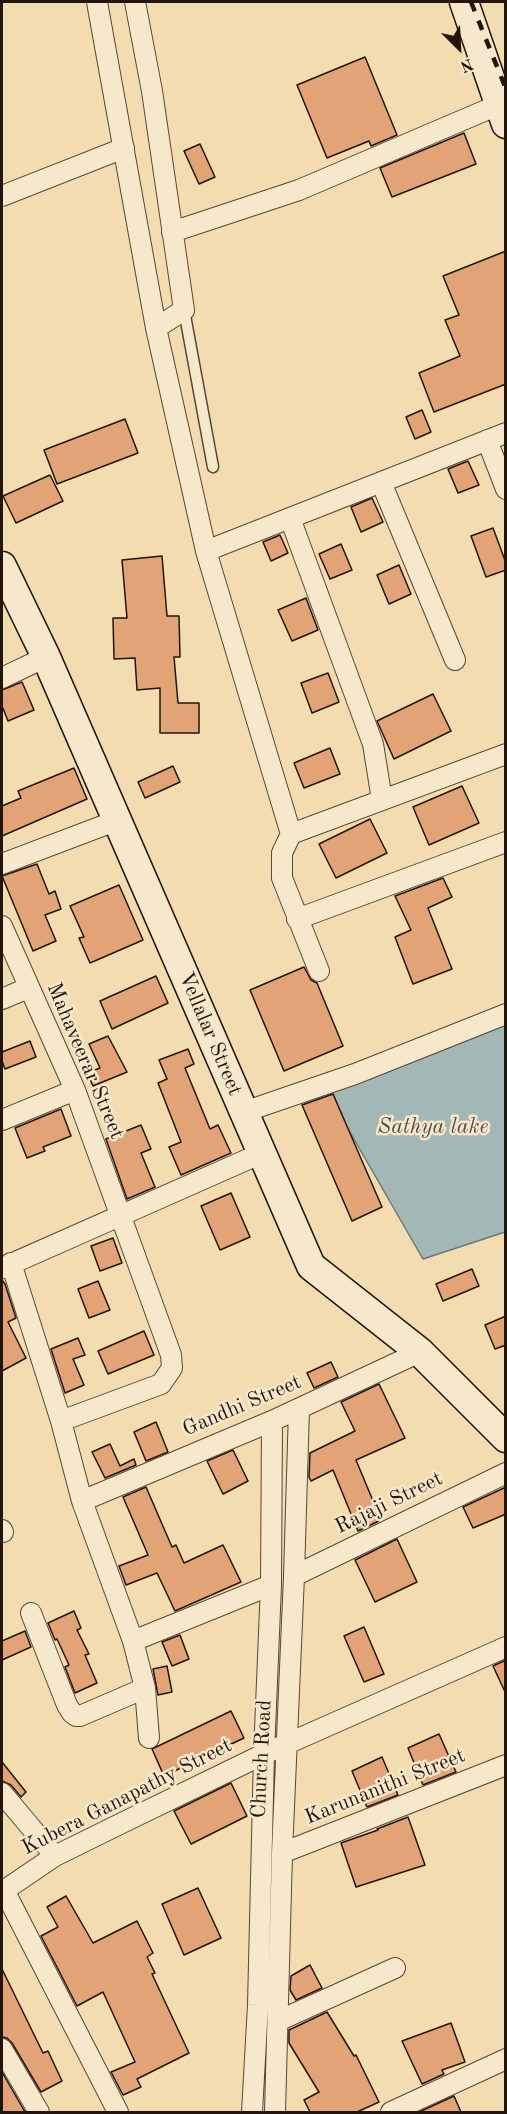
<!DOCTYPE html>
<html>
<head>
<meta charset="utf-8">
<style>
	body { margin:0 }
	#map { position:relative; width:507px; height:2114px; overflow:hidden; background:#f3dcaf; font-family:"Old Standard TT",serif }
	canvas { display:block }
	.frame { position:absolute; inset:0; border:3px solid #22150e; pointer-events:none }
	.north { position:absolute; left:429px; top:18px; width:60px; height:60px; -webkit-text-stroke:4px #f7e8cb; paint-order:stroke; rotate:156deg; font-size:16px; font-weight:700; line-height:24px; text-align:center; color:#22150e }
	.north::after { content:''; display:block; margin:auto; width:21px; height:27px; background:#22150e; clip-path:polygon(50% 0,100% 100%,50% 72%,0 100%) }
</style>
</head>
<body>
<div id="map">
<canvas width="507" height="2114"></canvas>
<div class="frame"></div>
<div class="north">N</div>
</div>
<script>
const c = document.querySelector('canvas').getContext('2d');
c.lineJoin = 'round';
function paint(path, color) {
  c.fillStyle = color;
  c.fill(path, 'evenodd');
}
function poly(rows) {
  const path = new Path2D();
  for (const r of rows) {
    path.moveTo(r[0], r[1]);
    for (let i = 2; i < r.length; i += 2) path.lineTo(r[i], r[i + 1]);
  }
  return path;
}
function trace(path, color, width, dash) {
  c.strokeStyle = color;
  c.lineWidth = width;
  c.lineCap = dash ? 'butt' : 'round';
  c.setLineDash(dash || []);
  c.stroke(path);
}
function label(font, color, halo, rows, align = 'center') {
  c.font = font + ' "Old Standard TT",serif';
  c.lineWidth = 5;
  c.setLineDash([]);
  c.textBaseline = 'middle';
  c.strokeStyle = halo;
  c.fillStyle = color;
  for (const [text, x, y, turn = 0] of rows) {
    c.save();
    c.translate(x, y);
    c.rotate((+turn || 0) * Math.PI / 180);
    c.textAlign = isNaN(turn) ? turn : align;
    if (halo) c.strokeText(text, 0, 0);
    c.fillText(text, 0, 0);
    c.restore();
  }
}
const water = poly([
	[505,1023,505,1232,423,1259,324,1087,505,1023]
]);
const building = poly([
	[365,57,397,135,371,146,369,141,327,158,297,85,365,57],
	[464,133,476,164,392,197,380,168,464,133],
	[200,144,215,177,199,184,184,151,200,144],
	[506,251,506,384,434,412,419,373,460,356,445,320,459,315,443,276,506,251],
	[422,410,431,432,415,439,406,417,422,410],
	[125,419,138,453,57,484,44,450,125,419],
	[468,461,479,485,458,493,448,469,468,461],
	[50,475,63,501,16,523,3,496,50,475],
	[372,498,383,522,361,532,351,507,372,498],
	[493,528,506,563,506,570,486,577,471,536,493,528],
	[280,535,288,553,271,561,263,542,280,535],
	[341,544,352,570,330,579,319,554,341,544],
	[162,556,167,616,179,616,180,657,174,657,178,703,199,703,199,733,160,733,160,688,137,690,135,658,114,659,113,618,127,618,122,560,162,556],
	[399,565,411,594,389,604,377,575,399,565],
	[306,598,318,630,292,641,278,610,306,598],
	[328,673,339,702,312,713,301,683,328,673],
	[22,682,34,710,8,721,2,706,2,690,22,682],
	[433,694,451,731,394,759,377,721,433,694],
	[330,748,340,774,304,788,294,763,330,748],
	[173,766,180,782,145,798,138,782,173,766],
	[74,768,87,799,2,836,2,806,21,798,18,791,74,768],
	[462,786,479,823,429,845,413,807,462,786],
	[370,819,387,853,336,878,319,844,370,819],
	[37,864,49,894,55,891,61,909,45,915,56,941,33,951,2,876,37,864],
	[443,878,452,897,428,908,452,969,413,984,395,937,411,930,395,896,443,878],
	[119,885,143,940,90,963,79,938,84,937,70,906,119,885],
	[304,967,311,980,317,983,343,1046,284,1071,250,990,304,967],
	[156,976,168,1003,112,1029,100,1001,156,976],
	[108,1036,127,1072,93,1086,87,1073,100,1068,89,1044,108,1036],
	[30,1041,36,1057,5,1069,2,1061,2,1052,30,1041],
	[188,1049,194,1064,185,1068,210,1129,218,1125,231,1153,181,1175,169,1147,181,1142,158,1083,167,1079,159,1060,188,1049],
	[333,1094,382,1207,352,1221,302,1105,333,1094],
	[61,1109,71,1136,43,1147,45,1151,27,1158,15,1128,61,1109],
	[141,1125,151,1149,141,1153,155,1187,127,1199,106,1139,141,1125],
	[231,1193,250,1237,220,1250,201,1206,231,1193],
	[113,1238,122,1263,100,1271,91,1246,113,1238],
	[472,1269,479,1286,443,1301,436,1284,472,1269],
	[2,1280,5,1284,16,1318,8,1322,26,1358,2,1371,2,1280],
	[98,1281,110,1310,89,1318,78,1289,98,1281],
	[506,1316,506,1345,495,1349,485,1325,506,1316],
	[144,1331,154,1355,108,1374,98,1351,144,1331],
	[78,1338,85,1355,73,1359,84,1385,65,1393,51,1349,78,1338],
	[331,1362,338,1377,314,1388,307,1373,331,1362],
	[379,1384,405,1438,356,1460,381,1520,358,1531,333,1470,311,1481,309,1477,310,1453,355,1431,341,1402,379,1384],
	[156,1422,168,1452,146,1461,134,1432,156,1422],
	[110,1444,120,1466,134,1459,136,1465,105,1478,92,1452,110,1444],
	[233,1450,248,1481,223,1494,207,1461,233,1450],
	[146,1487,172,1547,176,1545,184,1563,223,1545,241,1582,175,1611,157,1573,126,1585,119,1566,148,1555,123,1497,146,1487],
	[506,1487,506,1514,473,1528,463,1507,506,1487],
	[397,1539,417,1582,375,1602,355,1560,397,1539],
	[74,1611,81,1628,77,1630,89,1654,85,1655,97,1683,75,1693,65,1667,69,1665,57,1639,55,1640,48,1623,74,1611],
	[364,1627,384,1674,364,1682,344,1636,364,1627],
	[25,1631,31,1647,2,1660,2,1641,25,1631],
	[180,1635,189,1659,172,1666,162,1642,180,1635],
	[506,1660,506,1694,493,1666,506,1660],
	[167,1666,172,1692,158,1695,153,1669,167,1666],
	[231,1711,244,1738,164,1776,152,1749,231,1711],
	[439,1734,456,1772,423,1785,408,1748,439,1734],
	[382,1757,398,1795,367,1807,352,1771,382,1757],
	[2,1762,26,1792,21,1797,11,1785,2,1781,2,1762],
	[231,1783,247,1816,191,1844,174,1811,231,1783],
	[408,1817,425,1865,356,1887,341,1843,378,1830,377,1829,408,1817],
	[198,1888,221,1938,184,1955,162,1904,198,1888],
	[66,1896,93,1943,137,1921,153,1953,147,1957,155,1973,152,1974,189,2053,137,2079,141,2087,123,2095,111,2072,135,2062,103,1992,77,2006,41,1936,58,1927,47,1907,66,1896],
	[310,1965,322,1988,296,2000,290,1990,291,1976,310,1965],
	[2,1969,43,2053,48,2051,62,2081,41,2092,12,2043,7,2038,2,2037,2,1969],
	[327,2012,354,2056,356,2055,379,2102,357,2112,310,2112,304,2100,319,2092,289,2043,289,2030,327,2012],
	[451,2023,465,2062,442,2070,444,2074,422,2084,402,2041,451,2023],
	[2,2072,25,2112,2,2112,2,2072],
	[454,2096,461,2112,419,2112,454,2096]
]);
const lane = poly([
	[184,310,213,467]
]);
const street = poly([
	[97,2,156,328],
	[135,2,152,91,184,310,156,328,206,551],
	[2,196,124,148],
	[172,232,299,190,498,105],
	[487,440,506,489],
	[381,482,455,660],
	[290,518,373,744,382,800],
	[2,678,46,657],
	[291,834,206,551,506,433],
	[2,864,118,820],
	[297,919,506,842],
	[2,926,75,1090,171,1355,172,1368,161,1384,61,1421],
	[319,971,282,878,282,853,291,834,506,754],
	[2,999,28,988],
	[244,1112,355,1074,506,1014],
	[2,1120,75,1090],
	[11,1263,61,1421,82,1501,133,1641,145,1688,149,1738],
	[2,1268,262,1153],
	[82,1501,272,1421,420,1352],
	[2,1530,3,1532],
	[294,1576,506,1473],
	[31,1613,67,1705,72,1713,76,1716,80,1716,145,1688],
	[133,1641,271,1585],
	[2,1793,55,1856],
	[282,1853,506,1765],
	[4,1890,118,2112],
	[2,1892,55,1856,124,1822,264,1754,506,1647],
	[278,2021,395,1968],
	[2,2049,39,2112],
	[252,2112,258,2005,264,1754,271,1585,272,1421],
	[275,2112,282,1853,294,1576,299,1409],
	[391,2112,506,2059]
]);
const secondary = poly([
	[464,2,506,124],
	[2,566,46,657,311,1266,420,1352,506,1438]
]);
const rail = poly([
	[471,2,506,89]
]);
const streetNames = [
	["Vellalar Street",210,1034,67],
	["Mahaveerar Street",85,1061,67],
	["Gandhi Street",242,1406,-23],
	["Rajaji Street",389,1503,-26],
	["Church Road",262,1759,-87],
	["Karunanithi Street",385,1787,-22],
	["Kubera Ganapathy Street",127,1797,-27]
];
const waterNames = [
	["Sathya lake",433,1127]
];
paint(water, '#a2b8b7');
trace(water, '#6f7773', 1.5);
paint(building, '#e2a477');
trace(building, '#22150e', 1.5);
trace(lane, '#564736', 13);
trace(street, '#564736', 22);
trace(secondary, '#22150e', 31);
trace(lane, '#f7e8cb', 10);
trace(street, '#f7e8cb', 20);
trace(secondary, '#f7e8cb', 28);
trace(rail, '#22150e', 4.5, [10, 10]);
label('21px', '#22150e', '#f7e8cb', streetNames);
label('italic 22px', '#4f4e49', '#f7e8cb', waterNames);
</script>
</body>
</html>
